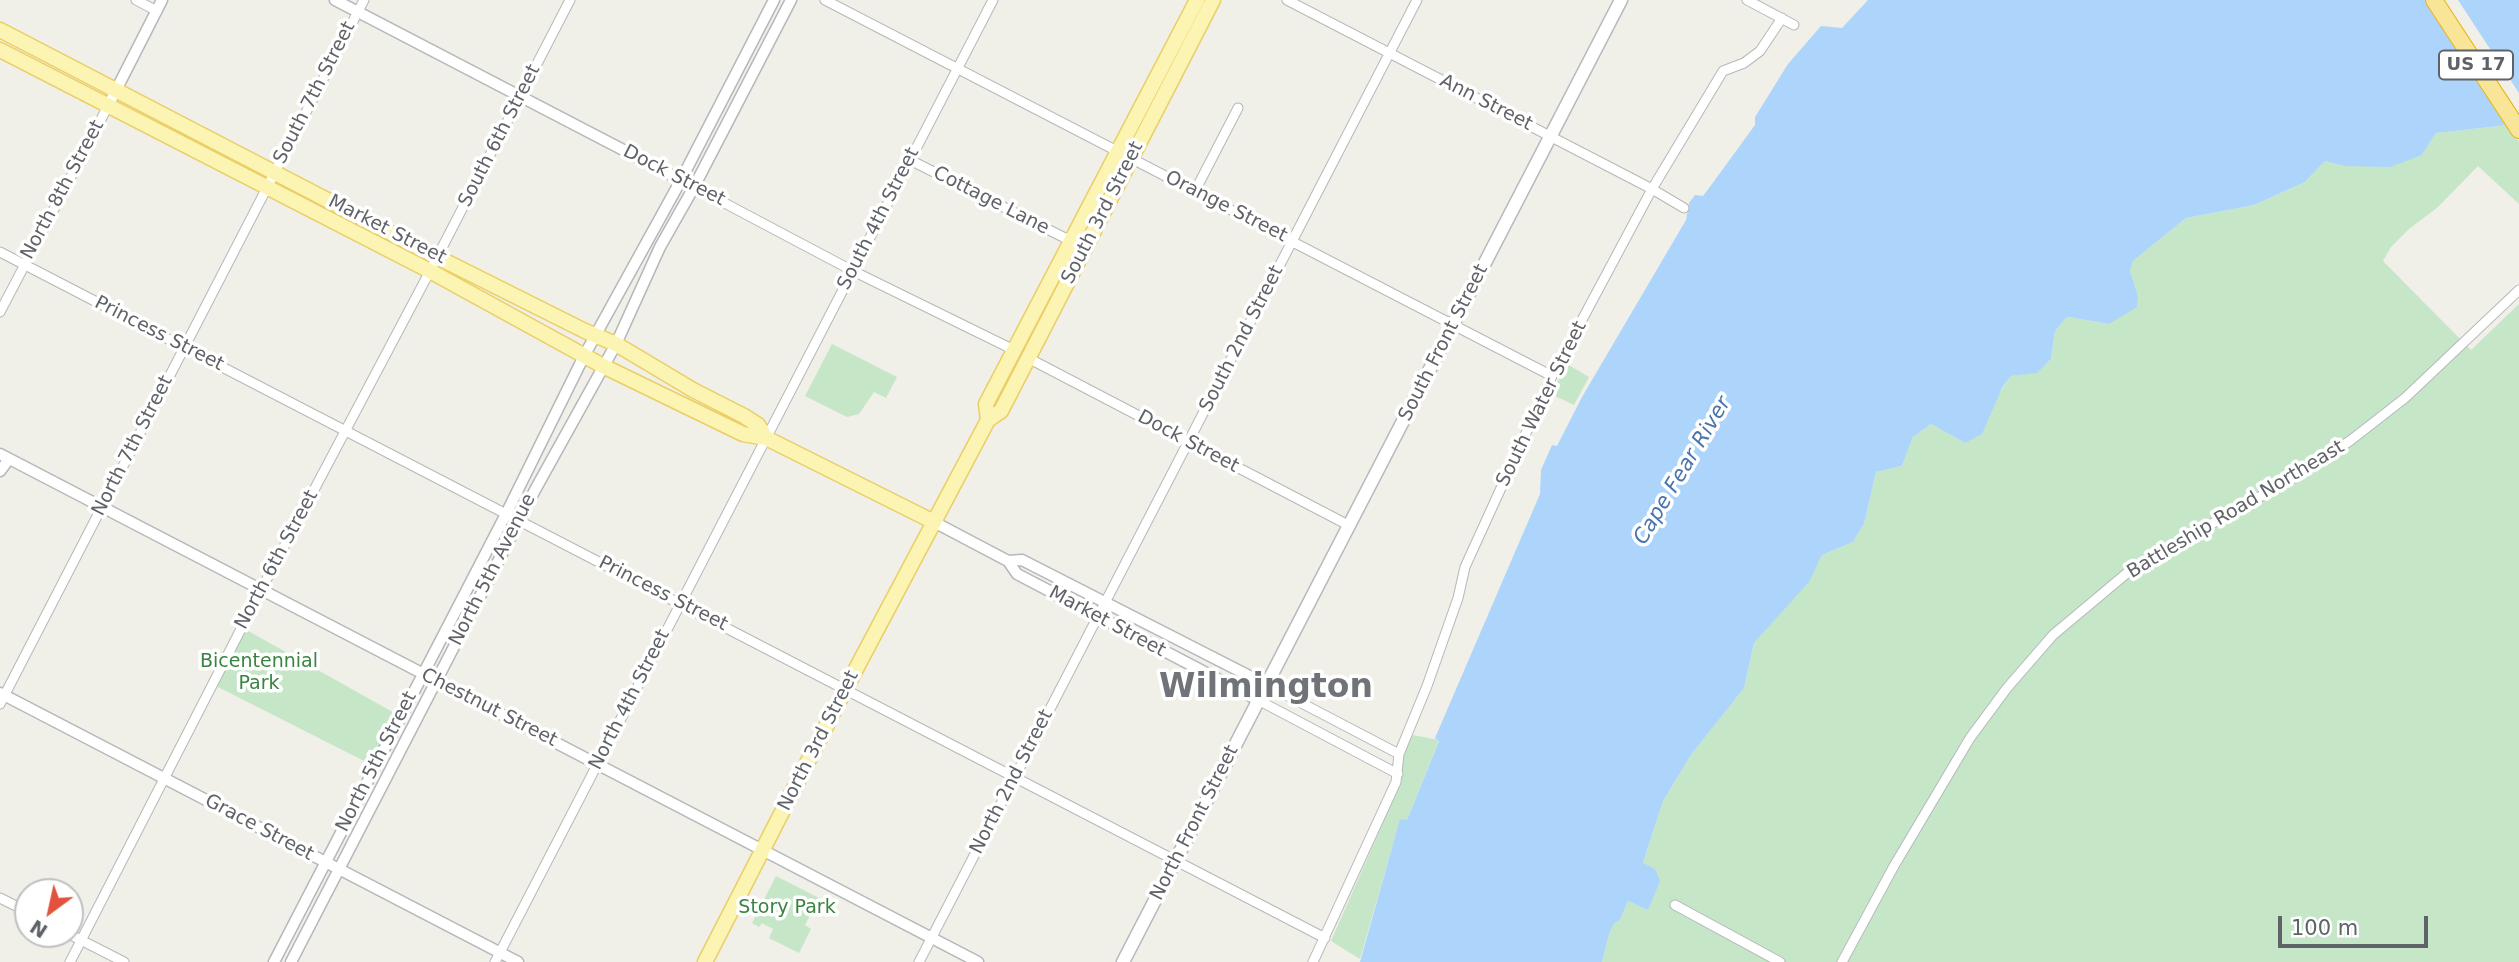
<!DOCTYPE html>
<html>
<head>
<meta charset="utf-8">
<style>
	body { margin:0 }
	#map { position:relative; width:2519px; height:962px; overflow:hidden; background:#f0efe8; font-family:"DejaVu Sans",sans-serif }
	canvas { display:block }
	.north { position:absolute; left:14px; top:878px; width:70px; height:70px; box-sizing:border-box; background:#fff; border:2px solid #bfc0c2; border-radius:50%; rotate:213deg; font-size:19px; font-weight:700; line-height:28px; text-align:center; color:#5f6267 }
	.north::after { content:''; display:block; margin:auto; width:24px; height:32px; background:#e2533d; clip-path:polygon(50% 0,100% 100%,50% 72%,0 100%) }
	.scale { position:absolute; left:2278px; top:916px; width:150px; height:32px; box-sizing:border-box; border:4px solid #5f6267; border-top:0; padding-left:9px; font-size:21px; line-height:24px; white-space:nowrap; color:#5f6267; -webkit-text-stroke:5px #fff; paint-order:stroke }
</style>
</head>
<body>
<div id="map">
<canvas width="2519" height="962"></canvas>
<div class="north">N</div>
<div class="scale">100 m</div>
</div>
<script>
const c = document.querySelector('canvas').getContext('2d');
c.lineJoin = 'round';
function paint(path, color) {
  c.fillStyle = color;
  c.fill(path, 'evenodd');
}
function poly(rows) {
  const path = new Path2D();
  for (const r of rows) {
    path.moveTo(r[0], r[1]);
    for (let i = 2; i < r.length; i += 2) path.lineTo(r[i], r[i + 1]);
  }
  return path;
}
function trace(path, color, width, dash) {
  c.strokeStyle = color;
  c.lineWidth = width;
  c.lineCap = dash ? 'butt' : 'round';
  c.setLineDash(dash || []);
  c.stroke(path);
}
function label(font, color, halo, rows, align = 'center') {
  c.font = font + ' "DejaVu Sans",sans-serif';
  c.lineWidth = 7;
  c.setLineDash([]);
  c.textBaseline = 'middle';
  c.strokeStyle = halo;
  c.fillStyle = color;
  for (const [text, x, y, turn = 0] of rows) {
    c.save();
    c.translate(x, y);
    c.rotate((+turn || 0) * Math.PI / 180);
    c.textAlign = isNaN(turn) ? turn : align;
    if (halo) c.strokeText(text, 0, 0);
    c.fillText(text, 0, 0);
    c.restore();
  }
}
const green = poly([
	[2508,125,2519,142,2519,204,2478,166,2438,207,2409,229,2391,247,2383,261,2471,350,2519,304,2519,962,1602,962,1609,934,1614,922,1620,920,1628,901,1647,910,1649,908,1652,898,1643,863,1663,801,1691,755,1744,688,1754,643,1808,582,1822,555,1853,542,1864,524,1876,472,1902,466,1913,437,1931,424,1965,443,2011,376,2037,372,2051,359,2055,331,2065,319,2069,317,2109,324,2138,296,2130,271,2133,261,2186,218,2254,205,2305,182,2325,161,2344,166,2422,155,2436,133],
	[832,344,897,377,886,398,874,392,859,414,847,417,805,396],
	[1567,364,1589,377,1574,405,1551,394],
	[243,628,398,715,372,765,214,685],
	[1413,735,1439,740,1407,820,1400,820,1360,959,1331,941,1401,782,1403,754],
	[776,876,819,898,805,925,811,929,799,953,769,938,773,929,762,923,759,927,752,923]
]);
const water = poly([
	[1868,0,2519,0,2519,102,2508,125,2436,133,2422,155,2390,167,2344,166,2325,161,2305,182,2254,205,2186,218,2133,261,2130,271,2138,296,2137,307,2109,324,2069,317,2065,319,2055,331,2051,359,2037,373,2011,376,2002,388,1982,434,1965,443,1931,424,1913,437,1902,466,1876,472,1864,524,1853,542,1822,555,1809,582,1754,643,1744,688,1691,755,1663,801,1643,863,1655,869,1660,881,1649,908,1647,910,1628,901,1620,920,1614,923,1609,934,1602,962,1360,962,1400,819,1407,820,1439,741,1435,738,1540,494,1541,470,1552,445,1557,446,1582,397,1686,220,1689,203,1695,195,1703,196,1712,184,1755,125,1755,117,1788,64,1821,26,1842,28]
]);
const pier = poly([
	[2426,0,2458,0,2519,93,2519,110,2510,128]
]);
const minor = poly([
	[136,0,157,11],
	[825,0,1552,376],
	[1287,0,1652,189,1684,208],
	[1747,0,1794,25],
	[910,160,1071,241],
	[681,180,853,271,1014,350],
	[1195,191,1238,108],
	[0,252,1325,938],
	[0,312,108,106],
	[1028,358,1350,526],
	[1267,685,1399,754],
	[1258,700,1398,774],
	[0,704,364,0],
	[0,898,28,912],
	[1675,905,1780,962],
	[69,934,124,962],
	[70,962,261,590,430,271,570,0],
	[495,962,993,0],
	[919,962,1417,0],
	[1313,962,1396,782,1399,754,1427,686,1458,598,1465,567,1552,376,1652,189,1723,71,1744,63,1760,51,1782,18],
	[1842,962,1894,866,1970,738,2007,688,2053,635,2133,568,2304,472,2351,440,2405,398,2519,290]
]);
const tertiary = poly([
	[335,0,681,180],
	[108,106,162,0],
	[0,454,978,962],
	[0,471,9,459],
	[934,522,1008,561,1017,574,1258,700],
	[1008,561,1022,560,1267,685],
	[0,693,518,962],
	[274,962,506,514,584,356,681,180,774,0],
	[291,962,535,490,616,344,660,247,694,187,791,0]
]);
const secondary = poly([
	[1123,962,1621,0]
]);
const primary = poly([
	[0,30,437,257,585,331,616,344,693,390,744,416,758,425,766,438],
	[0,50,430,271,603,366,743,434,766,438,934,522],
	[988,420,986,404,1197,0],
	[705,962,838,703,988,420,1001,411,1213,0]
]);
const motorway = poly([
	[2434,0,2519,130]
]);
const shields = [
	[2476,65,74]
];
const shieldNames = [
	["US 17",2476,65]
];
const streetNames = [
	["South 7th Street",315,93,-63],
	["Ann Street",1486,103,27],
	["South 6th Street",500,136,-63],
	["Dock Street",674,176,27],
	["North 8th Street",63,190,-62],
	["Cottage Lane",991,201,27],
	["Orange Street",1226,207,27],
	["South 3rd Street",1103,213,-63],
	["South 4th Street",879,219,-63],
	["Market Street",387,230,27],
	["Princess Street",159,334,27],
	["South 2nd Street",1242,339,-63],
	["South Front Street",1444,343,-63],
	["South Water Street",1542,404,-64],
	["Dock Street",1188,442,28],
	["North 7th Street",133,446,-63],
	["Battleship Road Northeast",2236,510,-31],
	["North 6th Street",277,560,-62],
	["North 5th Avenue",493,570,-63],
	["Princess Street",663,594,27],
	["Market Street",1107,622,28],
	["North 4th Street",630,700,-63],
	["Chestnut Street",489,708,27],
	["North 3rd Street",819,741,-63],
	["North 5th Street",377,762,-63],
	["North 2nd Street",1012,782,-63],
	["North Front Street",1195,823,-63],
	["Grace Street",259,828,28]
];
const parkNames = [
	["Bicentennial",259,662],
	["Park",259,684],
	["Story Park",787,908]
];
const waterNames = [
	["Cape Fear River",1683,471,-59]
];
const townNames = [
	["Wilmington",1266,688]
];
paint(green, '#c6e6c8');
paint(water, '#add5fb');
paint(pier, '#f0efe8');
trace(minor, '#b5b7bb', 11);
trace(tertiary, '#b5b7bb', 13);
trace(secondary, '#b6b9be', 15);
trace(primary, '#ebce66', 17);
trace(motorway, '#edb30b', 18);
trace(minor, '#fff', 9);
trace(tertiary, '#fff', 10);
trace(secondary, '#fff', 12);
trace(primary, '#fbf4b2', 14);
trace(motorway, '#f8e597', 16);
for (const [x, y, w] of shields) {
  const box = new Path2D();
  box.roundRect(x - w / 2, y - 14.5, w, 29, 5);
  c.fillStyle = '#fff';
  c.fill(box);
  trace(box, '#5f6267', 2);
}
label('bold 18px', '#5f6267', null, shieldNames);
label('19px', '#5f6267', '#fff', streetNames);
label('19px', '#3a8441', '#fff', parkNames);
label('italic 21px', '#4974ae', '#fff', waterNames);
label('bold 33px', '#707479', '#fff', townNames);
</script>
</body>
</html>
